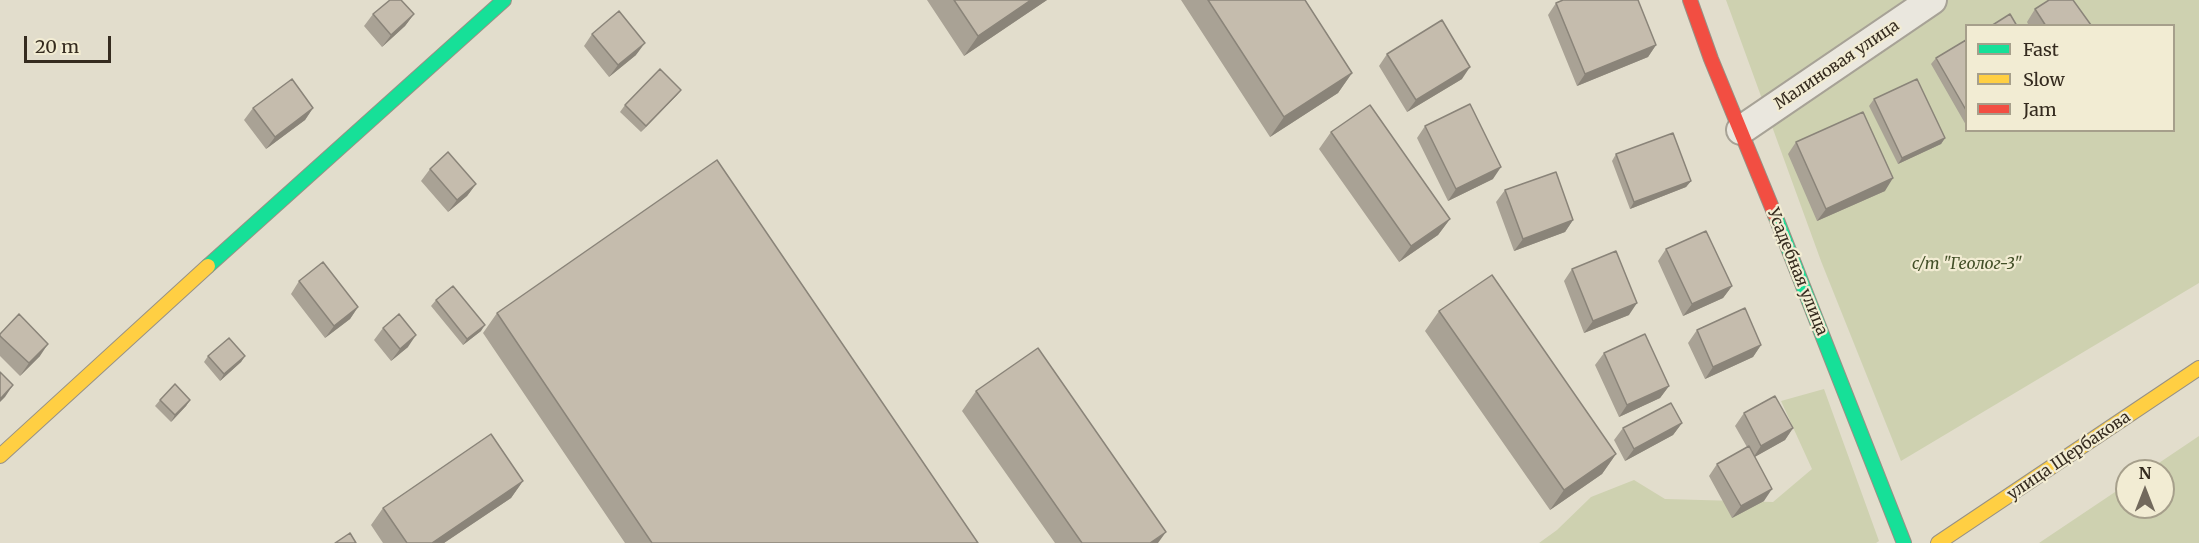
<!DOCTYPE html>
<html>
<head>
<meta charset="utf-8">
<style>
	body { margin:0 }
	#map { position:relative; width:2199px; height:543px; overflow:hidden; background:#e2ddcc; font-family:Merriweather,serif }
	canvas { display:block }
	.legend { position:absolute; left:1965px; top:24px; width:210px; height:108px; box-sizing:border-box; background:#f2ecd3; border:2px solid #a69f8b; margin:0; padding:8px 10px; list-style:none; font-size:18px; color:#352b1f }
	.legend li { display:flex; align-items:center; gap:12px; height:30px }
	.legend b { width:30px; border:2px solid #a69f8b }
	.north { position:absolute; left:2115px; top:459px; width:60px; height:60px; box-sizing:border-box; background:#f2ecd3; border:2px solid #a69f8b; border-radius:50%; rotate:0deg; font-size:16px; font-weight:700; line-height:24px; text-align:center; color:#352b1f }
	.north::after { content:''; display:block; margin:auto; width:21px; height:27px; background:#72695c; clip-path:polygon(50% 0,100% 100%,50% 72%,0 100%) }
	.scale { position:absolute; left:24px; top:36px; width:87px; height:27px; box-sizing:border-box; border:3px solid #352b1f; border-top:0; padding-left:8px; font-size:18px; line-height:21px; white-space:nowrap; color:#352b1f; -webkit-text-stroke:4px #f2ecd3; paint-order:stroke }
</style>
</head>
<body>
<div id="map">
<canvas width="2199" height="543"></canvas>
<ul class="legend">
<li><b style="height:8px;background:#16e098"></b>Fast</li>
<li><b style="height:8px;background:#ffcf43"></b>Slow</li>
<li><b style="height:8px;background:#f24e42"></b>Jam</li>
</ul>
<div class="north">N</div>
<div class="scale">20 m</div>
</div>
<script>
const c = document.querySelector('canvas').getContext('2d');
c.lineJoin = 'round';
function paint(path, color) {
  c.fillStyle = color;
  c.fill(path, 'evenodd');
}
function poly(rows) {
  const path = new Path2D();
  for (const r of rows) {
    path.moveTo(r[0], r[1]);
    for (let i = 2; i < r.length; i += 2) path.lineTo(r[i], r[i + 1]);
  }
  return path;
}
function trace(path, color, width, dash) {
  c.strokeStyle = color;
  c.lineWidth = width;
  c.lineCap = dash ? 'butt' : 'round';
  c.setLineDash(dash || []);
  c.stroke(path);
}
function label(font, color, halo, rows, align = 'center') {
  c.font = font + ' Merriweather,serif';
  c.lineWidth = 4.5;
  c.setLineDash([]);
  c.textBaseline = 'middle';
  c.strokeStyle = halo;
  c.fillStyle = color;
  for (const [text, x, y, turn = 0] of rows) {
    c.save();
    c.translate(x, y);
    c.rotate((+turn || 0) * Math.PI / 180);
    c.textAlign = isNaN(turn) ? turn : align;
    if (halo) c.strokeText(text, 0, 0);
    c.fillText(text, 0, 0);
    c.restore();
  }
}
const green = poly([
	[1726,0,2199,0,2199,283,1901,461,1821,261],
	[1966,26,2174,26,2174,130,1966,130],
	[1824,389,1879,541,1876,543,1539,543,1557,530,1591,497,1634,480,1665,499,1773,502,1812,469,1781,401],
	[2199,436,2199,543,2039,543,2127,484,2127,507,2163,507,2163,471,2147,471]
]);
const street = poly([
	[1741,130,1932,0]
]);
const fast = poly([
	[1775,215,1904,543],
	[208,266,504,0]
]);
const slow = poly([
	[0,456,208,266],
	[1938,543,2199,368]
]);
const jam = poly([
	[1690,0,1711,59,1775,215]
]);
const wall = poly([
	[927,0,1047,0,964,56],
	[1181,0,1305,0,1352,73,1338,93,1270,137],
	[1556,3,1656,45,1648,57,1577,86,1548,15],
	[2035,9,2091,26,2029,26,2027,22],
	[373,14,414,14,405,26,382,47,364,26],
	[592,34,636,55,609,77,584,46],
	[1966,40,1966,125,1931,64,1936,58],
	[1387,54,1462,79,1407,112,1379,66],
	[681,90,676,96,641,132,620,112,625,105],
	[1874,99,1945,138,1941,144,1898,164,1869,106],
	[253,108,313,108,305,120,266,149,244,120],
	[1425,126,1493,179,1448,201,1417,138],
	[1331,132,1450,219,1438,235,1399,262,1319,149],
	[1796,142,1885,191,1817,221,1788,154],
	[1616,154,1691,181,1686,187,1630,209,1612,161],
	[430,169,476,184,467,196,448,212,421,181],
	[1505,190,1573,220,1565,232,1514,251,1496,202],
	[1666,249,1732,286,1723,298,1683,316,1658,261],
	[1572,269,1629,315,1584,333,1564,281],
	[299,281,358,307,350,319,325,338,291,294],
	[436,300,481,331,463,345,431,306],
	[1439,311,1616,454,1602,474,1550,510,1425,331],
	[497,313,978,543,625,543,483,333],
	[383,328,408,347,391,361,374,340],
	[1697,330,1761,345,1753,357,1705,379,1688,343],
	[0,334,40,356,20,376,0,356],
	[1604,353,1669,386,1660,398,1619,417,1595,365],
	[208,356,245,356,241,362,220,381,204,362],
	[976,391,1158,543,1055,543,962,411],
	[160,400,190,400,186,406,171,422,155,406],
	[1744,413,1793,428,1785,440,1754,457,1764,501,1732,518,1709,476,1717,464,1747,447,1735,426],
	[1682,423,1673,435,1625,461,1614,440,1623,428],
	[523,481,511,498,444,543,383,543,371,525,383,508]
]);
const shadedWall = poly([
	[1031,0,1047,0,964,56,978,36],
	[414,14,405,26,382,47,391,35],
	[645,43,636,55,609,77,618,65],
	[1656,45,1648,57,1577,86,1585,74],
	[1470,67,1462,79,1407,112,1416,100],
	[1352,73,1338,93,1270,137,1284,117],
	[681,90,676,96,641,132,646,126],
	[313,108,305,120,266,149,275,137],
	[1945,138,1941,144,1898,164,1902,158],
	[1501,167,1493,179,1448,201,1456,189],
	[1893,178,1885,191,1817,221,1826,209],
	[1691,181,1686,187,1630,209,1634,202],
	[476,184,467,196,448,212,457,200],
	[1450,219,1438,235,1399,262,1411,246],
	[1573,220,1565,232,1514,251,1523,239],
	[1732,286,1723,298,1683,316,1692,304],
	[1637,303,1629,315,1584,333,1593,321],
	[358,307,350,319,325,338,334,326],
	[485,325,481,331,463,345,467,339],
	[416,335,408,347,391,361,400,349],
	[48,344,40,356,20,376,29,363],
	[1761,345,1753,357,1705,379,1713,367],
	[245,356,241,362,220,381,224,374],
	[13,385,5,397,0,402,0,399],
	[1669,386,1660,398,1619,417,1627,405],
	[190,400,186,406,171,422,175,415],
	[1682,423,1673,435,1625,461,1634,449],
	[1793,428,1785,440,1753,458,1761,446],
	[1616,454,1602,474,1550,510,1564,490],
	[523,481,511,498,444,543,432,543],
	[1772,489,1764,501,1732,518,1741,506],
	[1166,532,1158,543,1150,543]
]);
const building = poly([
	[390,0,401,0,414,14,391,35,373,14,390,0],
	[954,0,1031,0,978,36,954,0],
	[1208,0,1305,0,1352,73,1284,117,1208,0],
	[1563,0,1638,0,1656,45,1585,74,1556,3,1563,0],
	[2049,0,2073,0,2091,25,2046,26,2035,9,2049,0],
	[619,11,645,43,618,65,592,34,619,11],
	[2010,14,2017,26,1991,26,2010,14],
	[1442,20,1470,67,1416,100,1387,54,1442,20],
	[1966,40,1966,110,1936,58,1966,40],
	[660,69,681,90,646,126,625,105,660,69],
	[292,79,313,108,275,137,253,108,292,79],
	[1917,79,1945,138,1902,158,1874,99,1917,79],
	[1470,104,1501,167,1456,189,1425,126,1470,104],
	[1370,105,1450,219,1411,246,1331,132,1370,105],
	[1863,112,1893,178,1826,209,1796,142,1863,112],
	[1673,133,1691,181,1634,202,1616,154,1673,133],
	[448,152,476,184,457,200,430,169,448,152],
	[717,160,978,543,652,543,497,313,717,160],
	[1556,172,1573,220,1523,239,1505,190,1556,172],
	[1706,231,1732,286,1692,304,1666,249,1706,231],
	[1616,251,1637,303,1593,321,1572,269,1616,251],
	[323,262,358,307,334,326,299,281,323,262],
	[1492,275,1616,454,1564,490,1439,311,1492,275],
	[453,286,485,325,467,339,436,300,453,286],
	[1745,308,1761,345,1713,367,1697,330,1745,308],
	[19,314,48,344,29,363,0,336,0,334,19,314],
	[399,314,416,335,400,349,383,328,399,314],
	[1645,334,1669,386,1627,405,1604,353,1645,334],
	[229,338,245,356,224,374,208,356,229,338],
	[1038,348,1166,532,1150,543,1082,543,976,391,1038,348],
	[0,372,13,385,0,399,0,372],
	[175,384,190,400,175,415,160,400,175,384],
	[1775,396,1793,428,1761,446,1744,413,1775,396],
	[1671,403,1682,423,1634,449,1623,428,1671,403],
	[491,434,523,481,432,543,407,543,383,508,491,434],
	[1749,446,1772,489,1741,506,1717,464,1749,446],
	[350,533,356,543,335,543,350,533]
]);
const streetNames = [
	["Малиновая улица",1837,65,-34],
	["Усадебная улица",1797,272,68],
	["улица Щербакова",2069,456,-34]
];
const parkNames = [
	["с/т \"Геолог-3\"",1967,264]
];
paint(green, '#ced1b0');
trace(street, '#a7a296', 32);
trace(fast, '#979185', 16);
trace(slow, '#979185', 16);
trace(jam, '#979185', 16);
trace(street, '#eae7de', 28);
trace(fast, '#16e098', 14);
trace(slow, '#ffcf43', 14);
trace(jam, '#f24e42', 14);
paint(wall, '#a9a295');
paint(shadedWall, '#8a8479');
paint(building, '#c5bcad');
trace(building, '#8a8479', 1.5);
label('16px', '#352b1f', '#f2ecd3', streetNames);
label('italic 16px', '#424f27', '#f2ecd3', parkNames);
</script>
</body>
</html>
